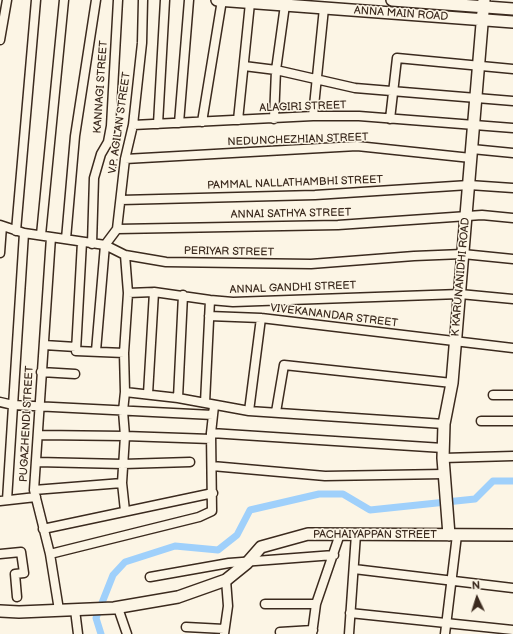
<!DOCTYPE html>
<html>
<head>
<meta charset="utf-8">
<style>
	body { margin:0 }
	#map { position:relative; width:513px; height:634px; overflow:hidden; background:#fcf5e5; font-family:"Balsamiq Sans",sans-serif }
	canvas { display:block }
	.north { position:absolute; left:457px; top:578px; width:40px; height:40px; -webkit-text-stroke:3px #fcf5e5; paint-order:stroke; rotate:356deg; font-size:11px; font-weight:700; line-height:16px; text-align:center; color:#3b2a1e }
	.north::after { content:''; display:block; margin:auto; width:14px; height:18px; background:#3b2a1e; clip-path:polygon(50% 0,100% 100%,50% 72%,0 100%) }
</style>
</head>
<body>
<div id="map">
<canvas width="513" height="634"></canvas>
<div class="north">N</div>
</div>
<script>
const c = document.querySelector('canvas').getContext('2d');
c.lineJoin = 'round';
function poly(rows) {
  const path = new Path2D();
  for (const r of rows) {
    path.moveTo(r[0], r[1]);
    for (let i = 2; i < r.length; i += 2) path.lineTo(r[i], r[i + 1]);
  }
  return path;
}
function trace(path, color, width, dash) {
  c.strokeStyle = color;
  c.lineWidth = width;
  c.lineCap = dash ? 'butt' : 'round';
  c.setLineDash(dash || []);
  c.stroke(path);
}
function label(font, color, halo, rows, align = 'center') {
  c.font = font + ' "Balsamiq Sans",sans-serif';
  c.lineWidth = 3;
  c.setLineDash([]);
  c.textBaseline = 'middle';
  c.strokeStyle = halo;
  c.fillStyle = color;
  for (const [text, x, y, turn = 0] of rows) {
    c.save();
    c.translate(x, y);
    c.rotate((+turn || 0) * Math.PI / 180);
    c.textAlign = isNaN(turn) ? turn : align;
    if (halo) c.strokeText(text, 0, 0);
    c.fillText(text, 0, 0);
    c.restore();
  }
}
const canal = poly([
	[101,634,96,618,113,575,125,562,175,546,218,550,237,535,250,510,319,494,343,494,370,510,475,499,493,481,513,481]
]);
const street = poly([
	[0,40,7,0],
	[244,66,276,70,355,88,513,101],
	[313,116,324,8],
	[274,119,276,70,285,5],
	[390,119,397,58,513,69],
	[238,120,250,3],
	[202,122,222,0],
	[179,123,189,0],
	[158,124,165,0],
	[133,125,313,116,359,116,513,128],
	[472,149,513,153],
	[125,159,357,146,471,158],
	[121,200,315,195,469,185,513,188],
	[0,225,24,233,105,245,125,255,166,262,311,264,414,256,463,254,513,259],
	[117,229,338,225,482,215,513,218],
	[16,231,36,0],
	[41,235,64,0],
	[51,237,34,490,50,554,59,610],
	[66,239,75,136,96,0],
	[82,242,76,351,124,353],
	[92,244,94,178,101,154,108,142,111,126,118,0],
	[0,253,2,226],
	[125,255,128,293,124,353,125,392,123,411,125,436,122,483,125,511],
	[128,293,154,292,210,300,233,302,460,294,513,299],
	[209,316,261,318,513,348],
	[44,345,76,347],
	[96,351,105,245,117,229,125,159,133,125,142,43,143,0],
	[41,372,75,374],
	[125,392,178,398,249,411,444,424],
	[148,394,154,292],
	[493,395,513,395],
	[178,398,183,295],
	[0,402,13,405,213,415],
	[205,403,210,300],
	[249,411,261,318],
	[276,412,284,365,452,383],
	[481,421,513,421],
	[211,433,443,448],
	[39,435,125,436,211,439],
	[443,458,513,456],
	[37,462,123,464,190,462],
	[212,466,325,476,444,474],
	[34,490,122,483],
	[7,500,24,233],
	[0,501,36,497],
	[43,529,213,493],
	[0,554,21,552,24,573,15,574,17,597],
	[50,554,199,517,212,511,211,433,214,406],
	[354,569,513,588],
	[150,577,229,563,334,555],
	[265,604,316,604],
	[118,608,127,634],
	[75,610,78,634],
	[350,613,513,630],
	[186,627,224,629],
	[280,632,313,630],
	[224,634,228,606,226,580],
	[312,634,316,604,340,534],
	[349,634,356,534],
	[445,634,457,535]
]);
const secondary = poly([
	[217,0,513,22],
	[392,0,513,9],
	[449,535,443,458,444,424,452,383,484,0],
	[0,611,19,612,114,608,178,597,226,580,247,563,261,547,308,534,513,535]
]);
const streetNames = [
	["ANNA MAIN ROAD",401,14,4],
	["KANNAGI STREET",101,87,-86],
	["ALAGIRI STREET",303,107,-2],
	["V.P. AGILAN STREET",120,123,-82],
	["NEDUNCHEZHIAN STREET",298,140,-2],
	["PAMMAL NALLATHAMBHI STREET",295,183,-2],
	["ANNAI SATHYA STREET",291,214,-1],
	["PERIYAR STREET",229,252,1],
	["K KARUNANIDHI ROAD",461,277,-85],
	["ANNAL GANDHI STREET",293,288,-2],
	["VIVEKANANDAR STREET",334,316,7],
	["PUGAZHENDI STREET",27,424,-87],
	["PACHAIYAPPAN STREET",375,535]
];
trace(canal, '#9fd0fb', 7);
trace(street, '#3b2a1e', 11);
trace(secondary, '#3b2a1e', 14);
trace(street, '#fcf5e5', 8);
trace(secondary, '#fcf5e5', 11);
label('11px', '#3b2a1e', '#fcf5e5', streetNames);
</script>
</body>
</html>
